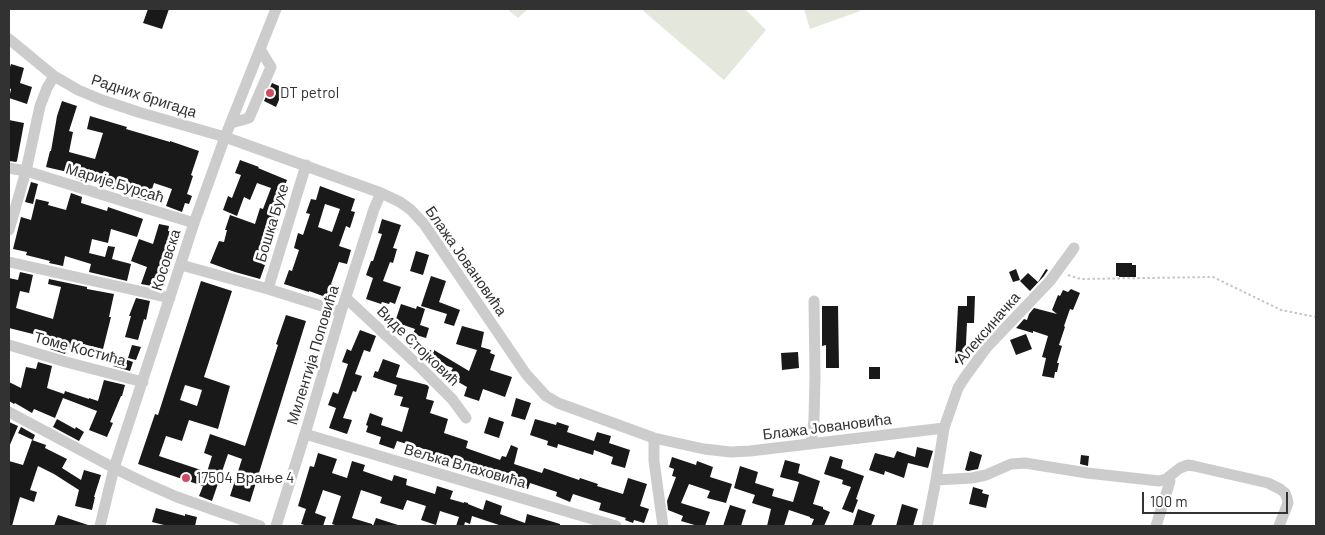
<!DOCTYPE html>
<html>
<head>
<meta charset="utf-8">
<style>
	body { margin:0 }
	#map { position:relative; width:1325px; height:535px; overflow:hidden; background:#fff; font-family:Barlow,sans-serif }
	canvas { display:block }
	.frame { position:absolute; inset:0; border:10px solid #323232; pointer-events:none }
	.scale { position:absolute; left:1142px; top:492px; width:146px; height:22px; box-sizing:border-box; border:2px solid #323232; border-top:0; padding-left:6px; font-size:15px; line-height:18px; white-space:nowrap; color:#323232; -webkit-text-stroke:4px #fff; paint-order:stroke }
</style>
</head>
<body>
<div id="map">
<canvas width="1325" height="535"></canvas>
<div class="frame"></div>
<div class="scale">100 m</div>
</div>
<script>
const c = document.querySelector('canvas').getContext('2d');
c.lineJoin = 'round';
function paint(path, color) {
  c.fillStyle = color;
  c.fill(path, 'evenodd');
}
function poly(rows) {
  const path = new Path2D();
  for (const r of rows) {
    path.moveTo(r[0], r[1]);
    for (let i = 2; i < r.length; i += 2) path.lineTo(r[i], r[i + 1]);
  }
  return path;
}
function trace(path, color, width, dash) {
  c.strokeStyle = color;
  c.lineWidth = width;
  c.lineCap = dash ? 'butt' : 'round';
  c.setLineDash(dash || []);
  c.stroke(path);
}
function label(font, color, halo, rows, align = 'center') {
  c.font = font + ' Barlow,sans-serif';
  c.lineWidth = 5;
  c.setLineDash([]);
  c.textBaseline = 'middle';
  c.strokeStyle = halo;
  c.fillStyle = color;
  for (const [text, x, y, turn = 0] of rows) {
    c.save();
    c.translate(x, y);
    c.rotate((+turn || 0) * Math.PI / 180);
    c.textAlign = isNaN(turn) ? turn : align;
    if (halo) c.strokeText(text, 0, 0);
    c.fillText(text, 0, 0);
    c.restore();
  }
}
const green = poly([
	[507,9,528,9,518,18],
	[641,9,745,9,766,30,724,80],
	[804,9,859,9,860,11,810,29]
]);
const building = poly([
	[148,9,169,9,162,29,143,23],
	[11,64,24,68,20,83,32,87,27,104,9,98,11,89,9,88,9,70],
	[272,83,284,88,276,107,264,101],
	[62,101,77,106,69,131,73,132,69,152,95,159,103,133,87,129,90,116,127,127,126,129,170,142,170,141,199,151,191,175,193,176,187,194,192,196,189,204,185,203,182,212,166,206,172,189,154,183,148,201,83,179,82,181,75,178,75,177,71,176,72,173,46,167,50,151,51,151,57,116],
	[9,120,24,123,17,161,16,162,9,161],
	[240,160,259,167,258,168,287,180,283,191,288,192,282,207,279,206,271,228,276,229,271,244,269,244,262,264,265,265,260,279,235,272,210,263,219,241,224,242,227,230,225,230,230,215,255,224,260,208,263,209,271,188,257,183,250,200,244,197,237,216,223,210,228,196,232,198,241,175,235,173],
	[31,182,38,184,33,204,25,202],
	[320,186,355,199,351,211,355,212,350,228,346,226,339,246,351,250,347,264,339,262,331,284,336,286,331,299,309,291,309,292,284,284,289,270,292,271,299,250,294,248,298,233,303,235,310,214,306,213,311,199,316,200],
	[325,204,340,209,332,232,318,227],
	[71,193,82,197,81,203,107,211,108,207,143,219,137,237,111,229,108,243,92,239,89,253,105,257,108,246,115,247,112,259,131,264,127,281,89,272,91,264,65,256,63,266,49,263,50,261,26,255,27,252,13,249,21,217,31,220,36,199,49,202,48,205,66,210],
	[382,219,401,225,393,248,397,249,393,263,390,262,383,281,401,287,395,304,390,302,389,304,382,302,381,304,366,299,373,278,366,275,371,261,373,261,382,234,378,233],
	[159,224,169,226,168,231,174,232,171,243,169,242,161,274,162,274,157,287,141,284,147,267,131,261,139,239,153,244],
	[416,251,429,255,423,275,410,271],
	[1116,263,1132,263,1132,265,1136,265,1136,277,1119,277,1119,276,1116,276],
	[1016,269,1020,280,1013,282,1009,272],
	[1046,269,1048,270,1044,276,1030,291,1020,281,1028,273,1038,282],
	[20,272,33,275,29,293,20,291,16,308,53,319,61,287,48,284,49,279,87,287,87,289,114,294,109,317,111,317,103,349,79,343,76,350,67,347,65,354,50,349,53,339,9,328,9,278,18,280],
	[431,276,446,281,439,302,460,310,454,326,444,323,447,314,421,306],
	[201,281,232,291,204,377,230,386,218,429,189,420,182,441,166,436,159,456,207,472,212,456,204,453,210,434,245,446,278,345,276,344,286,315,306,321,250,502,230,496,242,459,228,454,212,501,199,496,203,486,138,464,155,414,158,415],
	[185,385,202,390,197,406,180,400],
	[1071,289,1080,293,1073,310,1070,309,1064,326,1065,327,1059,345,1062,346,1057,363,1059,363,1057,372,1055,372,1054,378,1042,376,1046,358,1042,357,1048,336,1033,331,1033,333,1016,328,1017,327,1024,319,1027,320,1029,314,1034,308,1057,314,1052,310,1058,295,1060,296,1063,290,1068,292],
	[967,296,975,296,974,323,967,323,965,363,955,363,958,306,967,306],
	[136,298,150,301,146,320,144,319,138,340,125,337,131,316,129,316],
	[401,304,416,309,417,306,425,309,420,325,429,328,426,338,413,334,415,329,395,322],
	[822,306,838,306,839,368,826,368,826,345,822,346],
	[462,326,484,332,481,347,491,350,490,353,495,355,490,370,512,377,505,397,483,389,479,401,464,396,467,387,448,376,453,368,430,360,434,350,469,371,477,350,456,344],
	[360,330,376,336,370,352,364,350,355,374,362,376,356,392,353,391,343,418,352,420,347,434,329,428,336,408,328,405,333,392,338,394,348,364,342,362,347,349,351,351],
	[1026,334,1032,349,1016,355,1010,340],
	[412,338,419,342,416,349,409,347],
	[132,345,141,347,136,360,128,358],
	[798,352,799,368,782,370,781,353],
	[116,356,133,362,130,371,113,366],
	[383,359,400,365,396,377,427,385,429,387,426,399,434,401,430,413,448,419,444,433,468,441,466,448,500,460,502,456,506,457,511,445,518,448,514,464,542,473,544,468,579,480,580,478,598,484,597,486,623,494,628,478,647,484,640,506,649,509,644,523,634,520,633,523,625,520,626,518,599,510,601,503,573,494,570,502,556,496,557,492,530,483,528,489,515,485,516,479,486,469,483,478,468,473,471,466,442,455,440,463,424,458,427,450,397,441,394,449,379,444,381,437,366,432,368,426,366,425,370,413,383,418,381,425,402,432,409,408,400,406,403,397,394,395,397,385,373,377,375,371,378,372],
	[38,362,52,366,47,388,64,394,65,391,89,399,89,398,98,401,104,380,125,385,122,396,121,396,110,422,113,423,107,437,89,430,97,411,63,398,55,418,34,409,32,413,15,403,14,404,9,401,9,382,21,388,26,367,36,369],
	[869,367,880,367,880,379,869,379],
	[516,398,531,403,525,420,511,416],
	[489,417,504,422,499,438,484,433],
	[57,419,75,429,76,427,84,432,79,441,53,427],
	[535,419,556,425,557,422,569,426,567,432,594,441,597,432,611,436,609,443,630,450,625,468,611,464,613,457,594,450,593,455,558,444,557,448,547,445,548,441,530,435],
	[9,422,18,426,9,447],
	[21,427,35,435,33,440,18,433],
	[32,440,46,445,45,448,67,459,62,468,81,480,84,470,101,475,94,497,95,497,92,510,75,506,79,490,54,474,38,466,30,490,37,492,34,502,20,497,12,526,9,526,9,461,23,465],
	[917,447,933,451,928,468,908,463,904,478,885,471,884,475,869,470,875,453,894,458,897,451,915,457],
	[970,451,982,455,978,469,968,471,965,470],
	[318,453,337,459,332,473,347,478,352,461,365,465,363,471,392,481,394,475,407,479,406,485,435,494,437,486,453,491,450,499,464,503,464,502,468,503,468,504,483,510,486,500,502,506,500,514,525,523,527,514,560,524,560,526,502,526,472,516,470,524,465,522,464,526,456,526,459,517,440,511,436,525,421,520,426,506,407,500,403,510,380,503,382,497,361,490,352,518,372,524,372,526,338,526,332,524,341,496,323,490,315,513,326,517,323,526,308,526,301,524,306,509,298,506,310,466,314,467],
	[1081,455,1089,456,1088,466,1080,464],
	[830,456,843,460,841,468,864,476,856,499,858,500,853,513,842,509,851,487,842,484,843,480,824,474],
	[672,457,696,465,697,461,713,467,710,477,732,484,726,503,707,498,710,491,689,484,681,503,710,512,705,526,698,526,681,521,683,516,668,510,667,501,676,477,672,476,674,469,669,467],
	[785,460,800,464,798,473,820,481,813,504,823,507,823,509,830,512,824,526,811,526,814,519,810,518,810,517,789,510,784,526,767,526,771,509,752,503,755,495,734,488,740,466,758,472,755,483,774,489,772,496,793,502,799,482,780,477],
	[973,487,983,490,982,493,989,495,986,508,969,504],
	[902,504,918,509,913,526,896,526],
	[730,505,746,510,741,526,723,526],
	[156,508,185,516,185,514,197,517,195,526,168,526,152,522],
	[858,509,875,515,871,526,858,526,853,525],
	[58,515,88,525,88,526,54,526],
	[376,518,398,525,398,526,373,526]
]);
const path = poly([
	[1068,275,1081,279,1213,277,1281,310,1316,317]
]);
const minor = poly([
	[9,39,54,76,78,90,102,100,138,112,225,137,381,193,400,202,411,210,424,224,526,374,546,396,558,403,654,438,704,449,731,452,750,451,944,428],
	[231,123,249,118,271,67,260,49],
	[9,168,26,171,194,223],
	[9,230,26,171,40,106,47,88,54,76],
	[9,262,170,298],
	[181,265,268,289,341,312],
	[268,289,306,165],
	[346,298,421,368,452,399,466,418],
	[9,345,66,362,143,382],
	[9,412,114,468,145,483,177,497,260,526],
	[305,434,616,526],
	[654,438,654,461,663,526],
	[811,444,814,420,815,376,814,301],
	[936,480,972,478,986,475,1011,464,1025,463,1087,473,1159,481,1166,479,1180,468,1188,465,1194,466,1268,483,1280,489,1285,493,1287,498,1288,503,1279,526],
	[100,526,114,468,194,223,225,137,276,9],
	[276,526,305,434,341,312,374,209,381,193],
	[927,526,936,480,944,428,958,388,965,377,987,347,1050,281,1074,248],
	[1156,526,1168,488,1170,481,1169,477]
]);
const markers = [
	[270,93,5,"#d14c62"],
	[186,478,5,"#d14c62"]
];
const poiNames = [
	["DT petrol",280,93],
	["17504 Врање 4",196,478]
];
const streetNames = [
	["Радних бригада",144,96,18],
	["Марије Бурсаћ",115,183,17],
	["Бошка Бухе",272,223,-73],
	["Косовска",166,260,-72],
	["Блажа Јовановића",466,261,55],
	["Алексиначка",988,328,-49],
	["Виде Стојковић",418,346,44],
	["Томе Костића",80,349,15],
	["Милентија Поповића",313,355,-73],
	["Блажа Јовановића",827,427,-7],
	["Вељка Влаховића",465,466,16]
];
paint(green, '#e3e7dc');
paint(building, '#191919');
trace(path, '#c6c6c6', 2, [2.5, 2.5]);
trace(minor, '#ccc', 11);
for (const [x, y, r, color] of markers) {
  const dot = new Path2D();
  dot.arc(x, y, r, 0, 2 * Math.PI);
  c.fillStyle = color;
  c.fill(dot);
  trace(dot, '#fff', 2);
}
label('15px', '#323232', '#fff', poiNames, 'left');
label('15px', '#323232', '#fff', streetNames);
</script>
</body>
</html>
